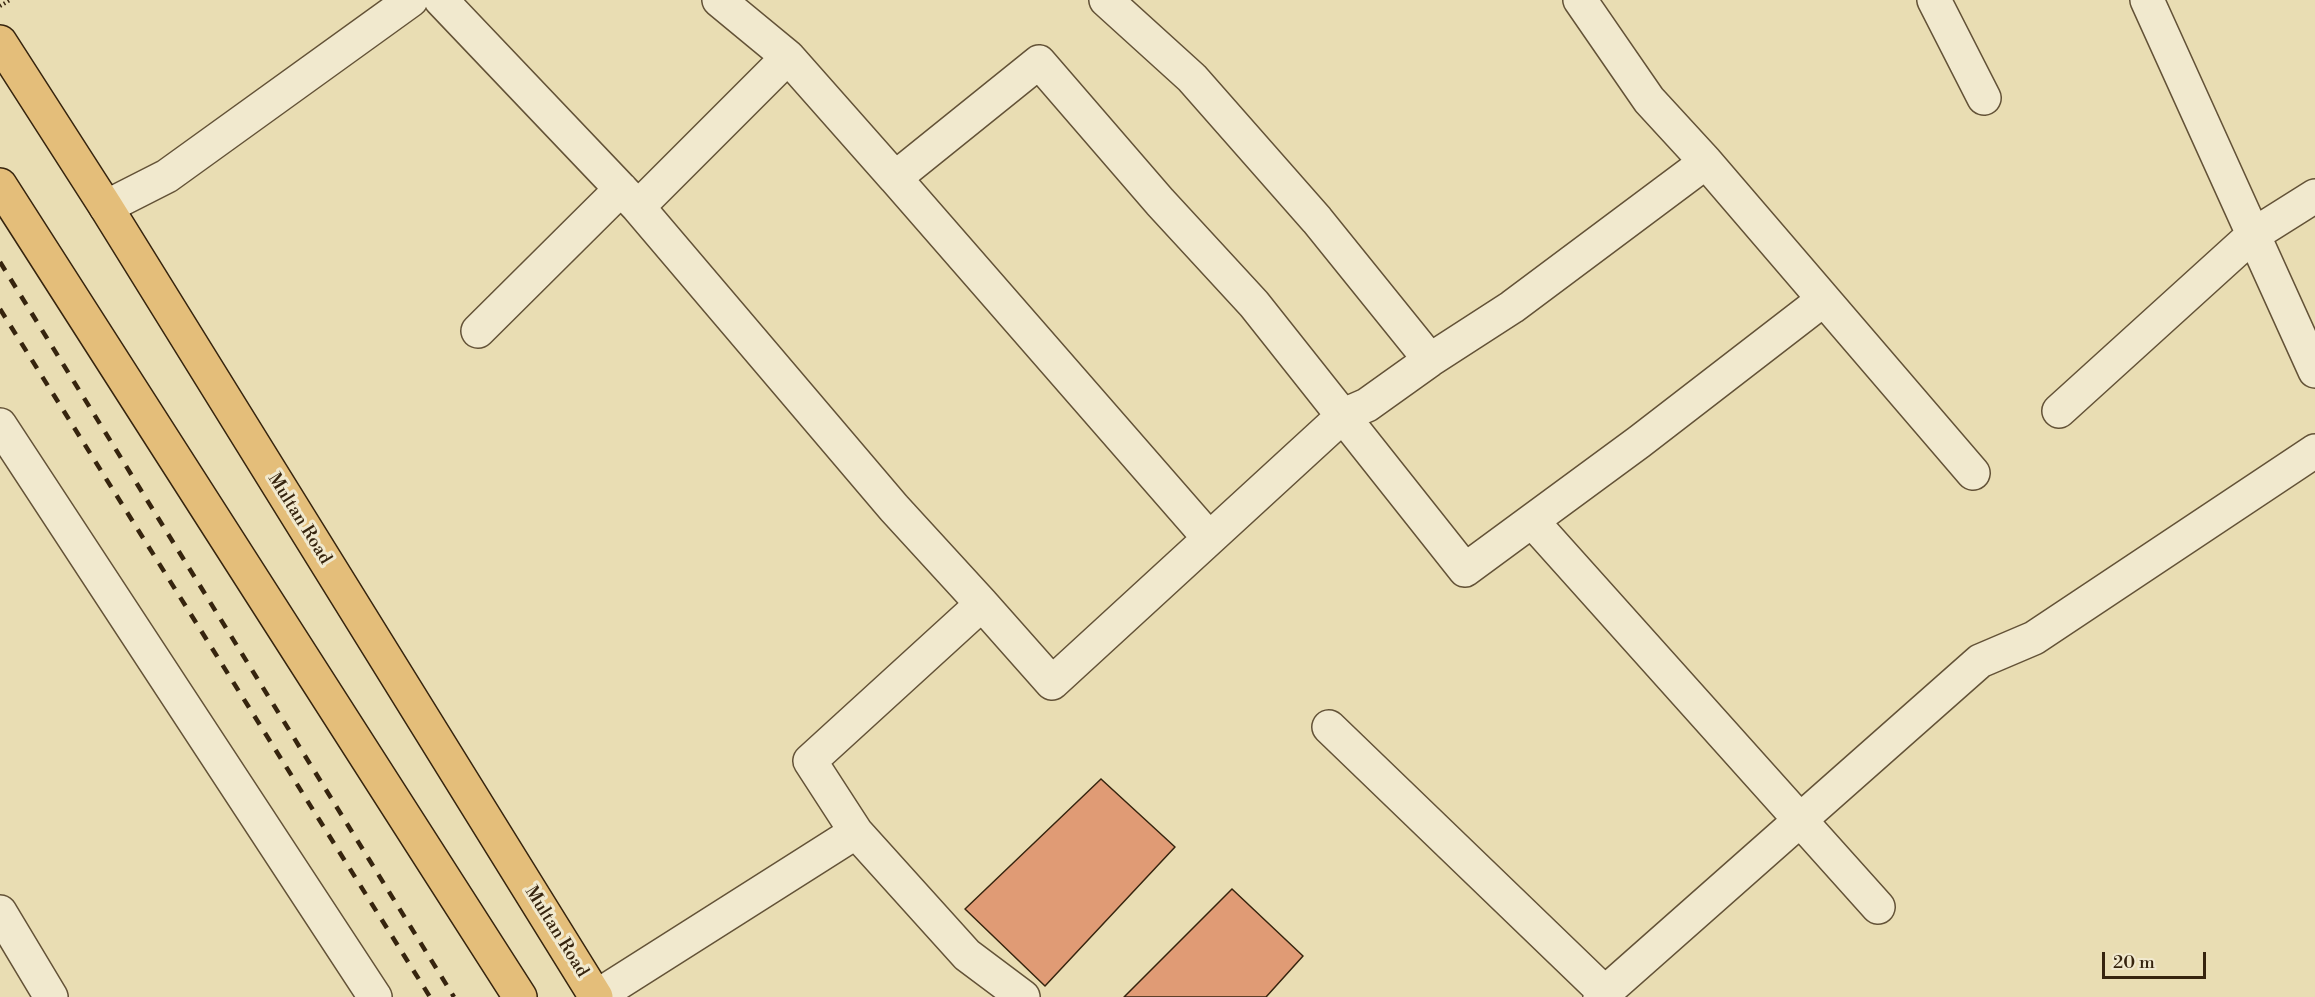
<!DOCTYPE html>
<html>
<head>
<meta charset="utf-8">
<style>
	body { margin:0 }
	#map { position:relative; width:2315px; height:997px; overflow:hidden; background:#e9ddb3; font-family:"Libre Bodoni",serif }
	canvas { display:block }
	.scale { position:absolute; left:2102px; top:952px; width:104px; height:27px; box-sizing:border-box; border:3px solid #36240e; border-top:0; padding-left:8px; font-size:18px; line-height:21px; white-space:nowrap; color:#36240e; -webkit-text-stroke:4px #f1e9ce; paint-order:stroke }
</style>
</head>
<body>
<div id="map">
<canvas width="2315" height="997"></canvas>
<div class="scale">20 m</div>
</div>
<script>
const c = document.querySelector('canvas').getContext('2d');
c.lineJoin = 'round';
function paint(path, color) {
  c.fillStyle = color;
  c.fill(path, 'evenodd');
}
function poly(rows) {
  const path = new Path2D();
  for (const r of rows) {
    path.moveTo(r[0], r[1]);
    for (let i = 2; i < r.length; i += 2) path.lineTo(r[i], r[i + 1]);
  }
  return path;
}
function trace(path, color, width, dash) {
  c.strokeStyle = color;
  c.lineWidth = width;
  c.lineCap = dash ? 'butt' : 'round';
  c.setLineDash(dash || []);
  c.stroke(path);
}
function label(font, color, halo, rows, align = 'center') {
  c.font = font + ' "Libre Bodoni",serif';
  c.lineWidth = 6;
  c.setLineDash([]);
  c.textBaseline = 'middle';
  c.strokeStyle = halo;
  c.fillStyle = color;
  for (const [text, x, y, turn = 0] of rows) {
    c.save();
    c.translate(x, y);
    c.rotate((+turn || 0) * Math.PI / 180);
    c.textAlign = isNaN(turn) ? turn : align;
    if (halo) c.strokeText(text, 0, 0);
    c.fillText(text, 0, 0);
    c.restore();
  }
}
const building = poly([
	[1101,779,1175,847,1045,986,965,909,1101,779],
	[1232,889,1303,956,1266,997,1124,997,1232,889]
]);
const path = poly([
	[0,6,10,0]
]);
const minor = poly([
	[441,0,638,207],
	[719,0,788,57],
	[1106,0,1192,78,1317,220,1430,360],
	[1934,0,1984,98],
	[2147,0,2315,371],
	[1706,162,1973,473],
	[895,178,788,57,638,207,894,508,982,604],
	[106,207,167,176,411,0],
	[478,331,621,189],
	[2059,411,2253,235,2315,196],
	[0,425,375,997],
	[1532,521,1878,907],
	[1209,538,895,178,1039,62,1160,202,1254,304,1465,570,1639,442,1823,300],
	[1329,727,1605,993],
	[856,832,810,761,982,604,1052,683,1344,415,1367,405,1430,360,1512,307,1706,162,1649,100,1580,0],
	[0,912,51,997],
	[596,997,856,832,967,955,1023,997],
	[1600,997,1980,661,2034,638,2315,451]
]);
const primary = poly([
	[0,42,106,207,596,997],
	[0,185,520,997]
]);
const rail = poly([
	[0,262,454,997],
	[0,309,430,997]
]);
const streetNames = [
	["Multan Road",299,519,58],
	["Multan Road",556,932,58]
];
paint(building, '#e09b75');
trace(building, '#36240e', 1.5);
trace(minor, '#635237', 36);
trace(primary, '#36240e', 36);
trace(path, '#36240e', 4, [1.5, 3]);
trace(minor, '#f1e9ce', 33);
trace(primary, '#e4be7a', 33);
trace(rail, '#36240e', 4.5, [10, 10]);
label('18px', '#36240e', '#f1e9ce', streetNames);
</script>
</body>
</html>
